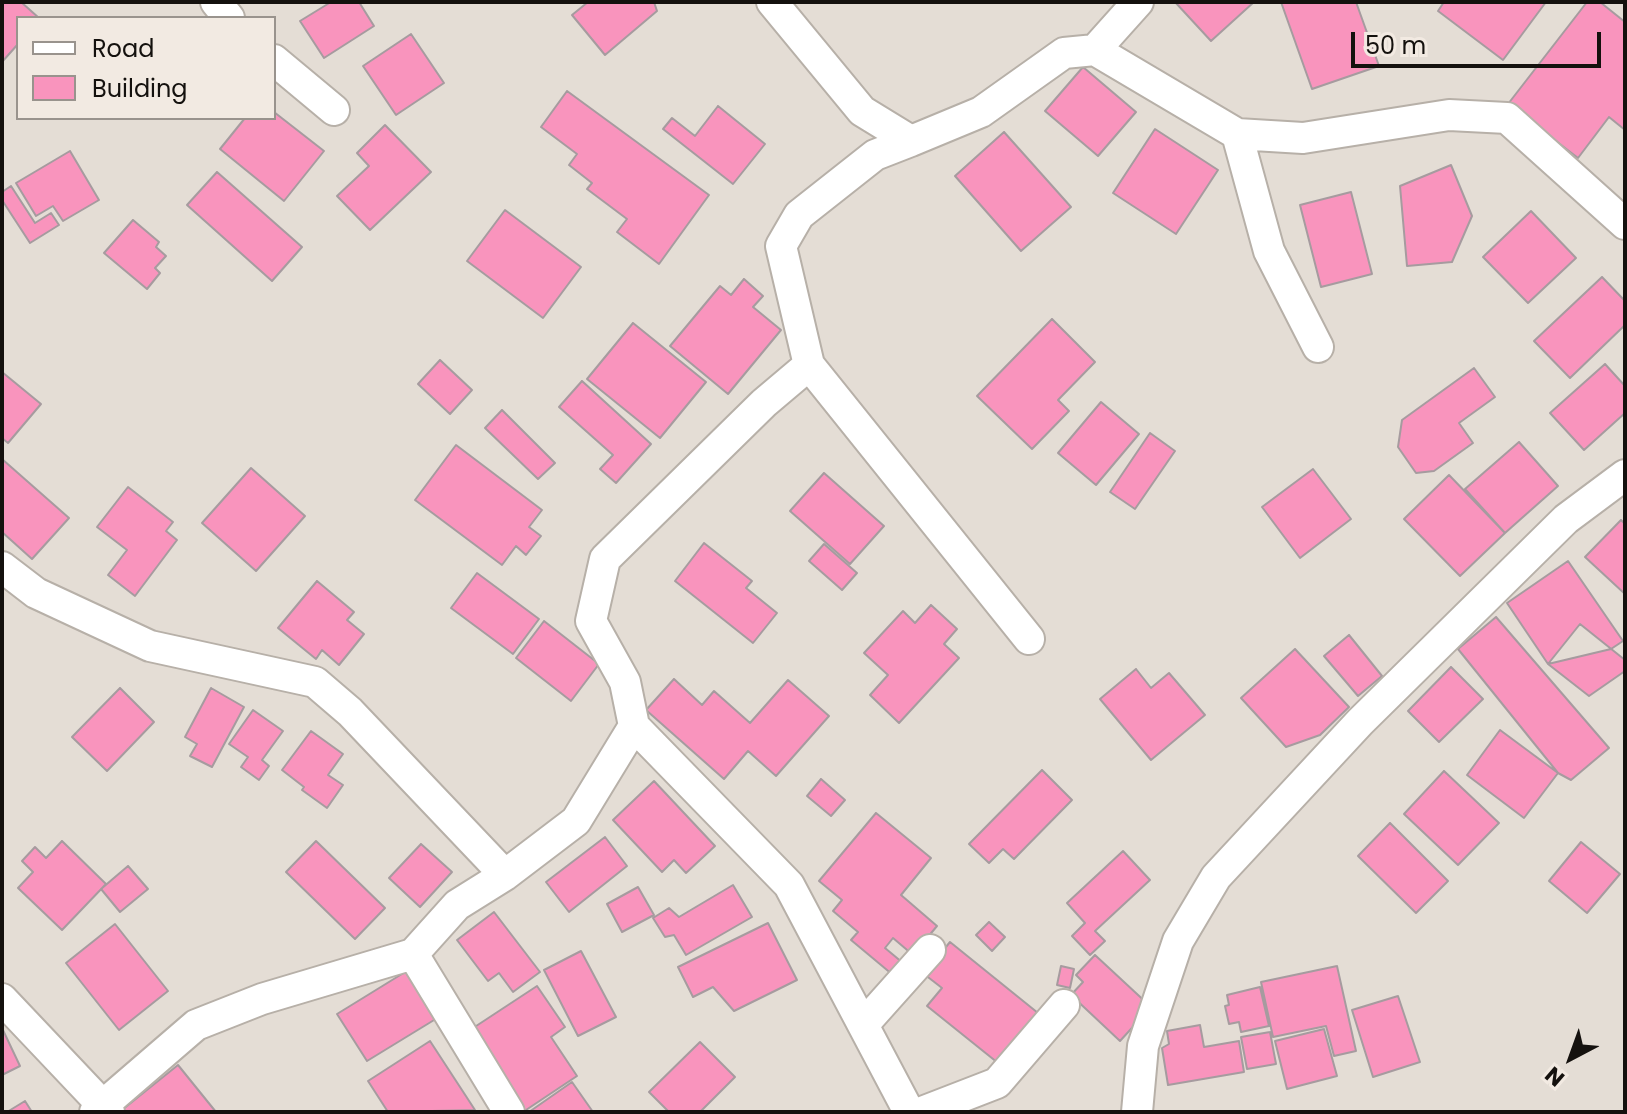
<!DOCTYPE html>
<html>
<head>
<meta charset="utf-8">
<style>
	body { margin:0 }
	#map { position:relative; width:1627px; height:1114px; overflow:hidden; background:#e4ddd5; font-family:Poppins,sans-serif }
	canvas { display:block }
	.frame { position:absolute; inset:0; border:4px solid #14110e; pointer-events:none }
	.legend { position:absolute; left:16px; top:16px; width:260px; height:104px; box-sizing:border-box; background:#f2eae2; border:2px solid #99938d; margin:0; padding:10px 14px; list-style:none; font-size:24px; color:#14110e }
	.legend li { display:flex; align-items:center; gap:16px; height:40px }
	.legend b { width:40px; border:2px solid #99938d }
	.north { position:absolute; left:1531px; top:1018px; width:80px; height:80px; -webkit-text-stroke:6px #f2eae2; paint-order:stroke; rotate:221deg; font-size:22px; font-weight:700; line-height:32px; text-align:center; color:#14110e }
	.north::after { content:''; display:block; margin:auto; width:28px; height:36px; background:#14110e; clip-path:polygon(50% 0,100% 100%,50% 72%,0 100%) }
	.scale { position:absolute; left:1351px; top:32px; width:250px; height:36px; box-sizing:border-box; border:4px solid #14110e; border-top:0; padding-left:10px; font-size:24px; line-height:28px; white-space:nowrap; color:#14110e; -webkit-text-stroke:6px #f2eae2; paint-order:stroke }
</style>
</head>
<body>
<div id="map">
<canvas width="1627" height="1114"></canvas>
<div class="frame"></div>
<ul class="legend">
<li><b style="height:10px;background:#fff"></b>Road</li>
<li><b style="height:22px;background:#f994bd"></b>Building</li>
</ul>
<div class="north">N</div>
<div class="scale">50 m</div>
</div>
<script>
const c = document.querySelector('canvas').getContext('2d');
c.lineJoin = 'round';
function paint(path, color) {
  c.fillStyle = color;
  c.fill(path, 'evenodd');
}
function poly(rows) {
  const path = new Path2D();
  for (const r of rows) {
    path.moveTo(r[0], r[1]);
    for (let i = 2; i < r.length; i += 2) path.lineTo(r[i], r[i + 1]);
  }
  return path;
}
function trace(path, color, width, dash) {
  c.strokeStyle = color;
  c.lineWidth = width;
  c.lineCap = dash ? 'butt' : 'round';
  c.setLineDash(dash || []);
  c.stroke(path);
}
const building = poly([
	[2,2,21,2,39,18,18,18,18,44,2,62,2,2],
	[331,2,359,2,374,26,324,58,300,21,331,2],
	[588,2,654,2,657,11,605,55,572,15,588,2],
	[1175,2,1254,2,1211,41,1175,2],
	[1281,2,1356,2,1379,66,1312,89,1281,2],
	[1444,2,1546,2,1503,60,1438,11,1444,2],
	[1587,2,1600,2,1625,22,1625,130,1609,117,1578,158,1508,104,1587,2],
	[411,34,444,83,396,115,363,66,411,34],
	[1083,67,1136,112,1098,156,1045,111,1083,67],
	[567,91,709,195,659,264,617,232,627,219,587,189,592,183,569,165,577,154,541,127,567,91],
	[718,106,765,144,733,184,663,129,672,118,695,136,718,106],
	[274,112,324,151,284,201,220,149,245,118,274,118,274,112],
	[385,125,431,172,370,230,337,196,369,166,357,153,385,125],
	[1155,129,1218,170,1176,234,1113,193,1155,129],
	[1004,132,1071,207,1021,251,955,176,1004,132],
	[70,151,99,200,63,221,53,206,36,216,16,183,70,151],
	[1451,165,1472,216,1452,262,1407,266,1400,186,1451,165],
	[217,172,302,247,272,281,187,205,217,172],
	[11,186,35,223,51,213,59,225,30,243,2,200,2,192,11,186],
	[1351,192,1372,274,1321,287,1300,205,1351,192],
	[505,210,581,267,543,318,467,261,505,210],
	[1531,211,1576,258,1528,303,1483,257,1531,211],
	[133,220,159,242,156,247,166,256,155,268,160,273,147,289,104,253,133,220],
	[1602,277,1625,301,1625,325,1570,378,1534,341,1602,277],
	[744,279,763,296,753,307,781,330,728,394,670,346,720,286,731,295,744,279],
	[1052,319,1095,362,1058,400,1069,411,1032,449,977,396,1052,319],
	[633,323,706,382,660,438,587,379,633,323],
	[440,360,472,390,450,414,418,384,440,360],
	[1605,364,1625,386,1625,413,1584,450,1550,413,1605,364],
	[1474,368,1495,397,1459,423,1473,443,1434,471,1416,473,1398,447,1402,420,1474,368],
	[2,372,41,404,8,443,2,438,2,372],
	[582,381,651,444,616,483,600,469,613,455,559,407,582,381],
	[1101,402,1139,434,1096,485,1058,453,1101,402],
	[502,410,555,463,538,479,485,428,502,410],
	[1150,433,1175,451,1135,509,1110,492,1150,433],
	[1519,442,1558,486,1505,533,1465,489,1519,442],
	[456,445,542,510,529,527,541,536,526,555,516,546,502,565,415,500,456,445],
	[2,459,69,518,32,559,2,532,2,459],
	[251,468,305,516,256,571,202,523,251,468],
	[1313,469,1351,519,1300,558,1262,507,1313,469],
	[824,473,884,526,850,564,790,511,824,473],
	[1449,475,1505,533,1460,576,1404,519,1449,475],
	[128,487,173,522,166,531,177,540,135,596,108,575,127,550,97,527,128,487],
	[1621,520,1625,524,1625,594,1585,557,1621,520],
	[704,543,752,581,746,588,777,613,753,643,675,581,704,543],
	[824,544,857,573,842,590,809,561,824,544],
	[1568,561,1623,641,1611,649,1548,664,1507,603,1568,561],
	[477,573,539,619,513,654,451,608,477,573],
	[317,581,354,612,347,620,364,634,339,665,322,650,316,659,278,628,317,581],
	[931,605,957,629,944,644,959,658,899,723,870,695,888,675,864,653,903,611,915,623,931,605],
	[1496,617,1609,748,1571,780,1558,773,1458,649,1496,617],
	[544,621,599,664,571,701,516,658,544,621],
	[1580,624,1625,660,1625,671,1589,696,1548,664,1580,624],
	[1349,635,1382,676,1358,696,1324,656,1349,635],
	[1295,649,1349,707,1320,735,1286,747,1241,698,1295,649],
	[1451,667,1483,699,1439,742,1408,711,1451,667],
	[1136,669,1151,688,1169,673,1205,715,1151,760,1100,699,1136,669],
	[674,679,702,705,714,691,750,723,788,680,829,716,776,776,748,751,724,779,646,710,674,679],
	[120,688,154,722,107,771,72,737,120,688],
	[211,688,244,707,212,767,190,756,197,744,185,737,211,688],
	[253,710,283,731,262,760,269,766,259,780,241,767,248,757,229,744,253,710],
	[1500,730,1558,773,1524,818,1467,775,1500,730],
	[311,731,343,754,328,775,343,785,327,808,302,790,304,787,282,770,311,731],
	[1042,770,1072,800,1014,859,1003,849,989,863,969,844,1042,770],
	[1444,771,1499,823,1458,865,1404,814,1444,771],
	[821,779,845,800,831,816,807,796,821,779],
	[654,781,715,846,686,873,674,860,662,872,613,820,654,781],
	[876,813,931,858,901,895,937,926,913,955,893,938,885,948,903,963,893,975,851,940,858,932,833,911,842,900,819,881,876,813],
	[1390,823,1448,881,1416,913,1358,856,1390,823],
	[605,837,627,866,569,912,546,882,605,837],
	[62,841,106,884,62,930,18,888,33,872,22,861,35,847,46,858,62,841],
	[316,841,385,908,355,939,286,872,316,841],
	[1581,842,1620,874,1587,913,1549,881,1581,842],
	[421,844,452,872,420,907,389,878,421,844],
	[1123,851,1150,880,1095,931,1105,941,1090,955,1072,936,1085,923,1067,903,1123,851],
	[128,866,148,889,120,912,101,889,128,866],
	[733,885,752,917,686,955,674,935,665,937,653,918,669,908,679,917,733,885],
	[638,887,654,915,622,932,607,904,638,887],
	[494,912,540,972,513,992,499,973,488,981,457,940,494,912],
	[989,922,1005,937,992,951,976,935,989,922],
	[768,923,797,980,734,1011,713,987,693,997,678,967,768,923],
	[115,924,168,991,119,1030,66,963,115,924],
	[950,942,1038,1013,998,1063,927,1006,942,988,924,974,950,942],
	[581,951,616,1017,578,1036,544,970,581,951],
	[1095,955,1151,1007,1120,1041,1071,995,1083,982,1076,975,1095,955],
	[1061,966,1074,969,1070,988,1057,985,1061,966],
	[1337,966,1356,1051,1334,1056,1326,1026,1273,1037,1261,982,1337,966],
	[410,969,439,1017,367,1061,337,1014,410,969],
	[537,986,565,1027,551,1037,577,1076,523,1112,467,1032,537,986],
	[1260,987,1269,1026,1241,1032,1239,1022,1229,1024,1225,1006,1229,1005,1227,995,1260,987],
	[1398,996,1420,1062,1373,1077,1352,1010,1398,996],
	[1200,1025,1204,1047,1239,1041,1244,1072,1168,1085,1162,1048,1169,1044,1167,1031,1200,1025],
	[2,1028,20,1066,2,1075,2,1028],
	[1324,1029,1337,1076,1287,1089,1275,1041,1324,1029],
	[1270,1032,1276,1064,1247,1069,1241,1037,1270,1032],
	[430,1041,475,1110,388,1112,368,1081,430,1041],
	[700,1042,735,1077,700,1112,669,1112,649,1092,700,1042],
	[178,1065,216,1112,124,1112,122,1110,178,1065],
	[572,1082,593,1112,529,1112,572,1082],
	[25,1101,32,1112,7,1112,25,1101]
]);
const street = poly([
	[216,2,229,18],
	[772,2,862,111,911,141,981,112,1064,53,1095,50,1237,134,1303,138,1449,115,1507,118,1625,224],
	[1095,50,1138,2],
	[274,60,334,110],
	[1237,134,1269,251,1318,347],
	[911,141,875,155,799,215,781,246,809,365,1029,639],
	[2,567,36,593,150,646,315,682,350,712,505,875],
	[634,726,789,885,909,1112],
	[413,954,509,1112],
	[2,999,109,1112],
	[863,1025,930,950],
	[95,1112,196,1025,262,999,413,954,457,905,505,875,576,821,634,726,625,682,591,621,605,559,764,403,809,365],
	[922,1112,997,1083,1064,1005],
	[1137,1112,1143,1046,1178,941,1216,877,1360,722,1566,519,1625,475]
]);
paint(building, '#f994bd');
trace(building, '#a69b9f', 2);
trace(street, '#b7b0a8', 34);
trace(street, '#fff', 30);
</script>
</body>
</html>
